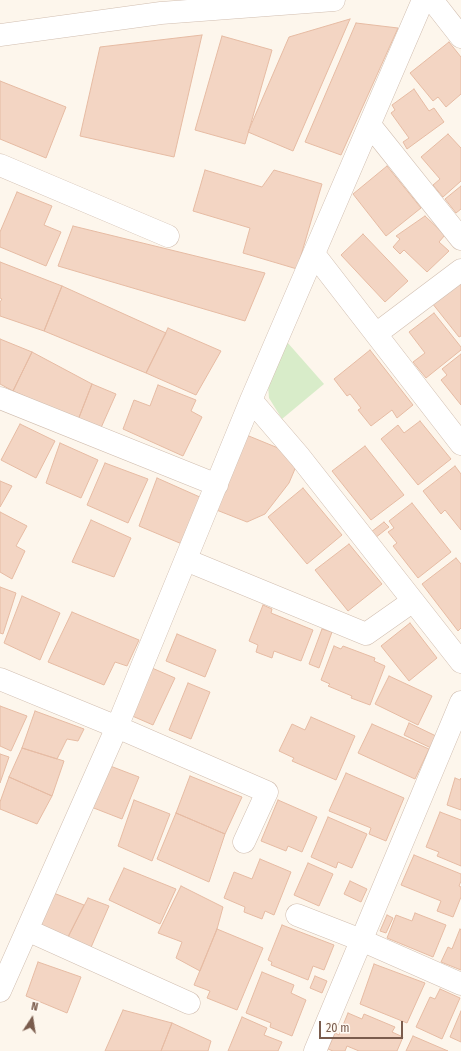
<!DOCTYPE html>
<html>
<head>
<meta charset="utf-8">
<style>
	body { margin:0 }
	#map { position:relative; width:461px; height:1051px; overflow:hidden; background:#fdf6ec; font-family:"Fira Sans Condensed",sans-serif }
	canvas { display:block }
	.north { position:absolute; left:12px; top:999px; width:40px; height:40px; -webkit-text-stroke:3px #fffaf3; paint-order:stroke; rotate:12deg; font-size:11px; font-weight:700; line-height:16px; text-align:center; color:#7a5c4d }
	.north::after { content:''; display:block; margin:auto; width:14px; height:18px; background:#7a5c4d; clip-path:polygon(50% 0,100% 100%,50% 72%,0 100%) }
	.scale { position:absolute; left:319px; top:1021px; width:84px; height:18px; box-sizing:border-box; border:2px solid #7a5c4d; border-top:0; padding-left:5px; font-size:12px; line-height:14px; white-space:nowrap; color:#7a5c4d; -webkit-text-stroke:3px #fffaf3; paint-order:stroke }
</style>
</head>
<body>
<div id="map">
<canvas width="461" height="1051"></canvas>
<div class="north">N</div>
<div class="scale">20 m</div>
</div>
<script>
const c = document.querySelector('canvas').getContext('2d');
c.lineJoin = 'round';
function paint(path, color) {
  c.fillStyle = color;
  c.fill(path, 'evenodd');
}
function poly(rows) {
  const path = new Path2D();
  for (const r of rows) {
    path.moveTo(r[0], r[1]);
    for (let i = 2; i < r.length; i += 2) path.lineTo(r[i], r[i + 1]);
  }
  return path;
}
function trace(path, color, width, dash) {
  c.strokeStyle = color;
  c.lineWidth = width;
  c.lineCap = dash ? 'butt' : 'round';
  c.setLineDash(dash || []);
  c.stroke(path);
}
const green = poly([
	[287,342,324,384,282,419,269,398,268,386]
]);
const building = poly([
	[350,19,293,151,248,132,289,37,350,19],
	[356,23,398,28,341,155,305,142,356,23],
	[202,35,174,157,80,136,100,47,202,35],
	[222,36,272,50,245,144,195,130,222,36],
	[449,42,461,57,461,94,446,107,438,97,433,101,410,73,449,42],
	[0,81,66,107,46,158,0,139,0,81],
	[414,89,429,111,434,108,444,122,407,149,403,142,409,138,391,113,395,110,392,105,414,89],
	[448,134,461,148,461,181,443,197,433,185,440,179,421,157,448,134],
	[387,166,421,208,386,236,353,194,387,166],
	[205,170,262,187,274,170,322,184,297,269,243,253,250,228,193,211,205,170],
	[461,186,461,209,456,213,445,199,461,186],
	[17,192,52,206,44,225,61,232,46,266,0,247,0,232,17,192],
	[425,216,445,235,439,242,449,251,427,272,404,250,400,254,393,247,400,239,396,236,425,216],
	[73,226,265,273,245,321,58,266,73,226],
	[363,234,408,281,385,302,341,255,363,234],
	[0,262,62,286,44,331,0,316,0,302,2,299,0,298,0,262],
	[461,280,461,336,459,337,432,303,461,280],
	[62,286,166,333,146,373,44,331,62,286],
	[434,313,461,347,461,350,426,378,413,362,425,353,409,332,434,313],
	[168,328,221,351,196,395,146,373,168,328],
	[0,339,32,352,13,391,0,384,0,339],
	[370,350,413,405,397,418,392,410,371,426,358,410,361,408,350,394,347,396,334,379,370,350],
	[32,352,92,384,78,420,13,391,32,352],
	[461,354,461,405,441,380,447,375,442,369,461,354],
	[92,384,116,394,100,430,78,420,92,384],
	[158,385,196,400,191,411,202,417,183,456,123,429,134,400,150,406,158,385],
	[420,421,451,459,418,485,381,439,398,425,404,433,420,421],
	[20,424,55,441,36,478,1,460,20,424],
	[244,434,300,457,289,483,265,514,247,522,214,509,244,434],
	[60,443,98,460,81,498,46,483,60,443],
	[365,446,404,495,371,520,332,471,365,446],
	[105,463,148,479,128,523,87,505,105,463],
	[455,466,461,474,461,530,445,510,441,514,423,491,455,466],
	[157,478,202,498,182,544,139,526,157,478],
	[0,481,12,486,0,507,0,481],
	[303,488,342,535,307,564,268,517,303,488],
	[412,503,451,552,418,578,393,546,397,543,388,532,394,528,389,521,412,503],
	[0,512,27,526,16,546,25,551,12,579,0,572,0,512],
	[91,520,131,538,114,577,72,562,91,520],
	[384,522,389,527,375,538,371,532,384,522],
	[349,544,382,584,348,611,315,570,349,544],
	[456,558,461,564,461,628,458,631,422,584,456,558],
	[0,587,16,593,3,634,0,633,0,587],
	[22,596,60,613,40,660,4,643,22,596],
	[263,605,272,609,271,613,313,630,301,661,274,651,272,658,256,652,258,645,249,641,263,605],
	[72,612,139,640,127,666,115,662,104,685,48,662,72,612],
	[410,623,437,658,409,681,381,646,410,623],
	[322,629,332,632,319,668,309,664,322,629],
	[177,634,216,650,205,677,166,661,177,634],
	[334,646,341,649,343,646,375,658,374,661,385,666,370,705,351,698,352,696,328,686,330,684,321,680,334,646],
	[152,668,175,678,153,725,130,715,152,668],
	[389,676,432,696,418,725,375,704,389,676],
	[188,683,210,692,191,739,169,730,188,683],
	[0,706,27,716,11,751,0,746,0,706],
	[35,711,84,729,78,741,67,739,57,759,22,748,35,711],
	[311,717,355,736,336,780,292,761,294,758,279,751,292,724,305,730,311,717],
	[409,723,436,736,431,748,404,735,409,723],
	[372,724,429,749,415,779,358,753,372,724],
	[22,748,64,761,52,796,9,777,22,748],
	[0,754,9,757,0,783,0,754],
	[105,764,139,777,122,819,86,805,105,764],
	[346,773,404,798,386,841,369,834,371,828,329,811,346,773],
	[190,776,242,797,225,834,176,813,190,776],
	[9,777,52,796,37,824,0,809,0,802,9,777],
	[455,778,460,780,461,778,461,810,447,805,455,778],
	[134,800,170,814,152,861,118,846,134,800],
	[278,800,317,817,302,852,288,846,286,851,261,841,278,800],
	[440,812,461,820,461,866,437,856,439,852,426,847,440,812],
	[176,813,225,834,209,882,157,859,176,813],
	[328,817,367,834,352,868,338,862,336,868,311,857,328,817],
	[414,855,461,874,461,881,459,886,461,887,461,897,453,917,437,911,441,901,401,885,414,855],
	[260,859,291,872,274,915,265,911,262,919,244,912,245,907,224,898,234,872,252,879,260,859],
	[308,863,333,874,319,906,294,895,308,863],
	[124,868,176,889,160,924,109,900,124,868],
	[350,881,367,889,361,902,344,894,350,881],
	[181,886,223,907,217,929,200,971,176,958,182,942,158,933,181,886],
	[51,892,84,905,65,943,36,928,51,892],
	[88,898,109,906,89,952,65,943,88,898],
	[415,913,446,925,433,957,387,938,396,915,412,921,415,913],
	[387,915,393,918,386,933,380,931,387,915],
	[282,925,334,945,324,970,313,966,308,980,271,965,272,962,268,960,282,925],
	[217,929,263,948,237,1010,207,998,210,991,194,985,217,929],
	[460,929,461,930,461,970,441,962,448,947,452,949,460,929],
	[38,962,81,977,67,1013,26,996,38,962],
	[374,964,425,983,407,1023,360,1004,374,964],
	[262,972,294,985,291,993,306,1000,292,1036,270,1027,271,1023,246,1013,262,972],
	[315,976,327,981,322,993,310,988,315,976],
	[440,989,460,998,442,1039,416,1027,430,997,435,999,440,989],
	[123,1010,172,1023,161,1051,105,1051,123,1010],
	[461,1011,461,1042,450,1037,461,1011],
	[348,1013,362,1019,364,1014,395,1027,392,1032,403,1037,397,1051,359,1051,347,1046,345,1051,333,1051,328,1049,335,1033,339,1035,348,1013],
	[242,1017,267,1028,264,1035,282,1042,278,1051,228,1051,242,1017],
	[172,1023,211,1041,208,1051,161,1051,172,1023],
	[413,1036,448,1051,406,1051,413,1036]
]);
const minor = poly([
	[432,0,461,37],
	[0,35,161,13,334,0],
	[370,125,461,239],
	[0,165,168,236],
	[314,254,461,444],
	[376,334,461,270],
	[0,398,217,485],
	[251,400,300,457,461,662],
	[186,560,366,634,413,601],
	[0,679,117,727,267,792,244,842],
	[297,915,361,940,461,984],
	[27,930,189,1003],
	[0,991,117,727,251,400,423,0],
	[315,1051,461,702]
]);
paint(green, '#d8ecc9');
paint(building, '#f3d5c3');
trace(building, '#e6bba3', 1);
trace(minor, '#d1beb0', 23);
trace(minor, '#fff', 22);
</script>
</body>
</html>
